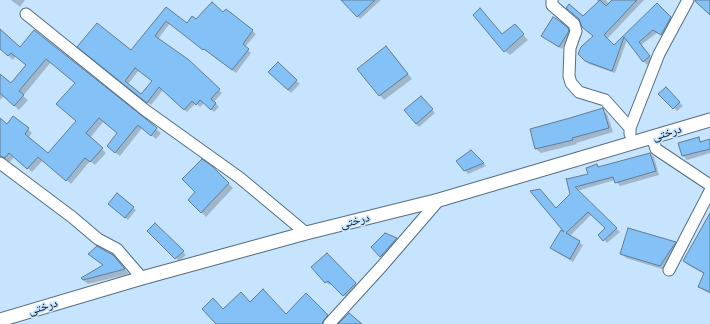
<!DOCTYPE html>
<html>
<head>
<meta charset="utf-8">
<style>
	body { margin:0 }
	canvas { display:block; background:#c7e4fe }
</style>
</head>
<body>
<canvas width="710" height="324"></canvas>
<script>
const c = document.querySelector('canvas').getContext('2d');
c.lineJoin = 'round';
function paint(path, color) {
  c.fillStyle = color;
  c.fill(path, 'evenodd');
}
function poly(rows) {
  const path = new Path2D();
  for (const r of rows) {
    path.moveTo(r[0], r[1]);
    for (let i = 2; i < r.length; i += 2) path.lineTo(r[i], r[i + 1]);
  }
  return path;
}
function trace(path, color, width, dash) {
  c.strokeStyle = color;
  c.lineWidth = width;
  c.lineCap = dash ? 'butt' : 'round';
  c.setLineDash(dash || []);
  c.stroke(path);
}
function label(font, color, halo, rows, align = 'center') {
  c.font = font + ' "Zilla Slab","Noto Naskh Arabic",serif';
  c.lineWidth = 3.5;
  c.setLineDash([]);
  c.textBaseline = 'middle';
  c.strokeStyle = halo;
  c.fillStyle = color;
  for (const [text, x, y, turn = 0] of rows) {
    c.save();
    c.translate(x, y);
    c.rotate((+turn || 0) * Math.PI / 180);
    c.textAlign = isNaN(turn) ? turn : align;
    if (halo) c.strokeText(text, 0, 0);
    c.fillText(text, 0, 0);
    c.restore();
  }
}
const shadow = poly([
	[11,0,25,0,20,7],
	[343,0,381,0,360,19],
	[597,0,606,0,608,3,611,0,644,0,607,39,614,46,657,4,674,21,665,37,657,33,641,45,653,60,647,65,627,40,615,73,589,64,579,54,594,37,580,19,583,18,598,3],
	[166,8,187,24,223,14,226,11,256,34,245,47,251,53,236,73,208,52,207,52,170,23,158,39,188,61,222,93,214,102,219,107,214,112,204,103,200,107,196,103,187,112,163,90,151,105,82,50,132,52],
	[139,70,153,81,142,95,128,84],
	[567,29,571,34,562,49,542,36],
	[0,30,20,48,34,31,161,133,156,139,142,128,120,156,112,150,118,133,104,121,90,138,106,153,95,165,90,161,71,184,43,160,32,172,14,157,10,162,5,160,2,161,0,160,0,119,7,125,28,129,32,133,28,138,48,155,77,121,76,83,51,62,23,96,28,100,19,110,4,96,0,100,0,79,11,85,27,65,16,56,13,60,0,48],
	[519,30,528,40,510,55,505,51],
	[391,52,412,79,384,100,359,69],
	[278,63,300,84,291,93,269,72],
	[666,89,683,106,677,111,660,94],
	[424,100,435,113,419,127,416,124],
	[602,109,607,114,613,132,576,143,577,144,541,153,536,149,531,129],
	[698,138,702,142,710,141,710,153,687,160,683,156,679,143],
	[471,151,486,166,468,174,465,170],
	[650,154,654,157,659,175,620,186,615,180,577,191,620,232,607,243,599,235,606,228,592,214,570,236,583,245,573,262,555,251,552,247,568,235,532,191,557,210,572,194,568,180,589,174,597,166,600,168],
	[211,167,233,188,206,217,189,200,197,192],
	[112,207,133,208,136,210,128,220],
	[710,215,710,294,703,290,699,286,704,274,688,265,684,261],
	[155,224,186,255,179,261,149,231],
	[386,234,396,239,399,242,384,259,372,247],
	[675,243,680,247,665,270,626,258,621,254],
	[90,254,117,260,129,274,88,284,83,280,104,266],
	[327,254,358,287,347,298,331,283,329,285,312,267],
	[306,295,331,320,328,324,217,324,223,310,250,303,286,315]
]);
const building = poly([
	[341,0,375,0,357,17,341,0],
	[600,0,606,6,612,0,637,0,604,35,614,45,657,3,671,17,661,35,653,30,639,42,650,56,643,62,624,37,612,71,585,61,578,54,581,47,593,36,582,27,579,19,566,8,569,4,583,16,600,0],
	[695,0,710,0,710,15,695,1,695,0],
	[212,2,223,12,226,9,253,30,243,44,249,49,232,70,204,49,203,50,166,21,155,36,189,60,220,89,211,99,216,103,211,110,200,100,196,105,192,101,184,110,159,87,147,103,77,47,97,23,131,50,166,7,187,23,192,16,196,19,212,2],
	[135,68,152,81,141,94,125,81,135,68],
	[480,8,502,34,515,24,524,34,504,52,473,15,480,8],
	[553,17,557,19,568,28,569,31,559,47,541,36,553,17],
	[0,29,20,47,34,30,141,115,157,128,151,136,138,125,115,153,107,146,117,133,99,118,86,133,103,148,90,162,85,158,66,181,38,157,27,169,9,153,5,158,0,156,0,118,7,124,13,116,29,128,25,134,48,153,76,121,56,104,75,83,46,59,19,91,24,95,14,106,0,93,0,74,11,83,26,65,11,53,8,56,0,49,0,29],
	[386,46,408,74,379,96,357,69,386,46],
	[278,62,297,80,288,90,268,72,278,62],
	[666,87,680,102,673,109,658,94,666,87],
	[421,96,433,109,416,124,404,110,421,96],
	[603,108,609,128,572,138,573,140,535,149,530,129,570,118,603,108],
	[699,137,700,142,710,139,710,149,682,156,678,143,699,137],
	[471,150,484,163,464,171,456,161,471,150],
	[650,153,656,171,615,183,613,177,575,187,617,228,603,241,598,235,605,228,588,212,566,233,580,241,570,259,550,248,561,230,564,232,530,191,540,189,556,208,570,194,566,178,567,179,588,174,586,168,597,164,598,167,650,153],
	[202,159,212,166,229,183,201,213,188,200,195,192,182,179,202,159],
	[117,193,134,207,125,218,108,204,117,193],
	[710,213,710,292,698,287,704,273,683,261,710,213],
	[155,223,184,251,175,259,147,231,155,223],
	[628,228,676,242,660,266,620,254,628,228],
	[385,233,397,238,380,257,371,247,385,233],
	[97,246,113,255,125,269,83,280,81,278,103,265,88,254,97,246],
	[327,253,356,283,343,296,328,281,325,283,311,267,327,253],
	[263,289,286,314,306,293,328,315,324,320,322,324,216,324,202,309,213,298,223,309,241,292,250,302,263,289],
	[349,313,362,324,338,324,349,313]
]);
const minor = poly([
	[552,0,552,5,574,24,576,31,570,48,569,76,571,83,579,92,605,100,630,128],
	[26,14,145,110,240,178,306,233],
	[630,134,630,128,659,54,688,0],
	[652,137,656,149,710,185],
	[0,163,72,217,98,239,117,249,142,278],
	[669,270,710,191],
	[329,324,382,266,439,200]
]);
const tertiary = poly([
	[0,320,142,278,306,233,439,200,710,120]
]);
const streetNames = [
	["درختی",667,133,-16],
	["درختی",355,221,-14],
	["درختی",43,307,-16]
];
paint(shadow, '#0003');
paint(building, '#84c1f7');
trace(building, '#627c93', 1);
trace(minor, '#546e85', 13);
trace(tertiary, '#546e85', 15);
trace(minor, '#fff', 11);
trace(tertiary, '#fff', 13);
label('12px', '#08121b', '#c7e4fe', streetNames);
</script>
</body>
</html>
